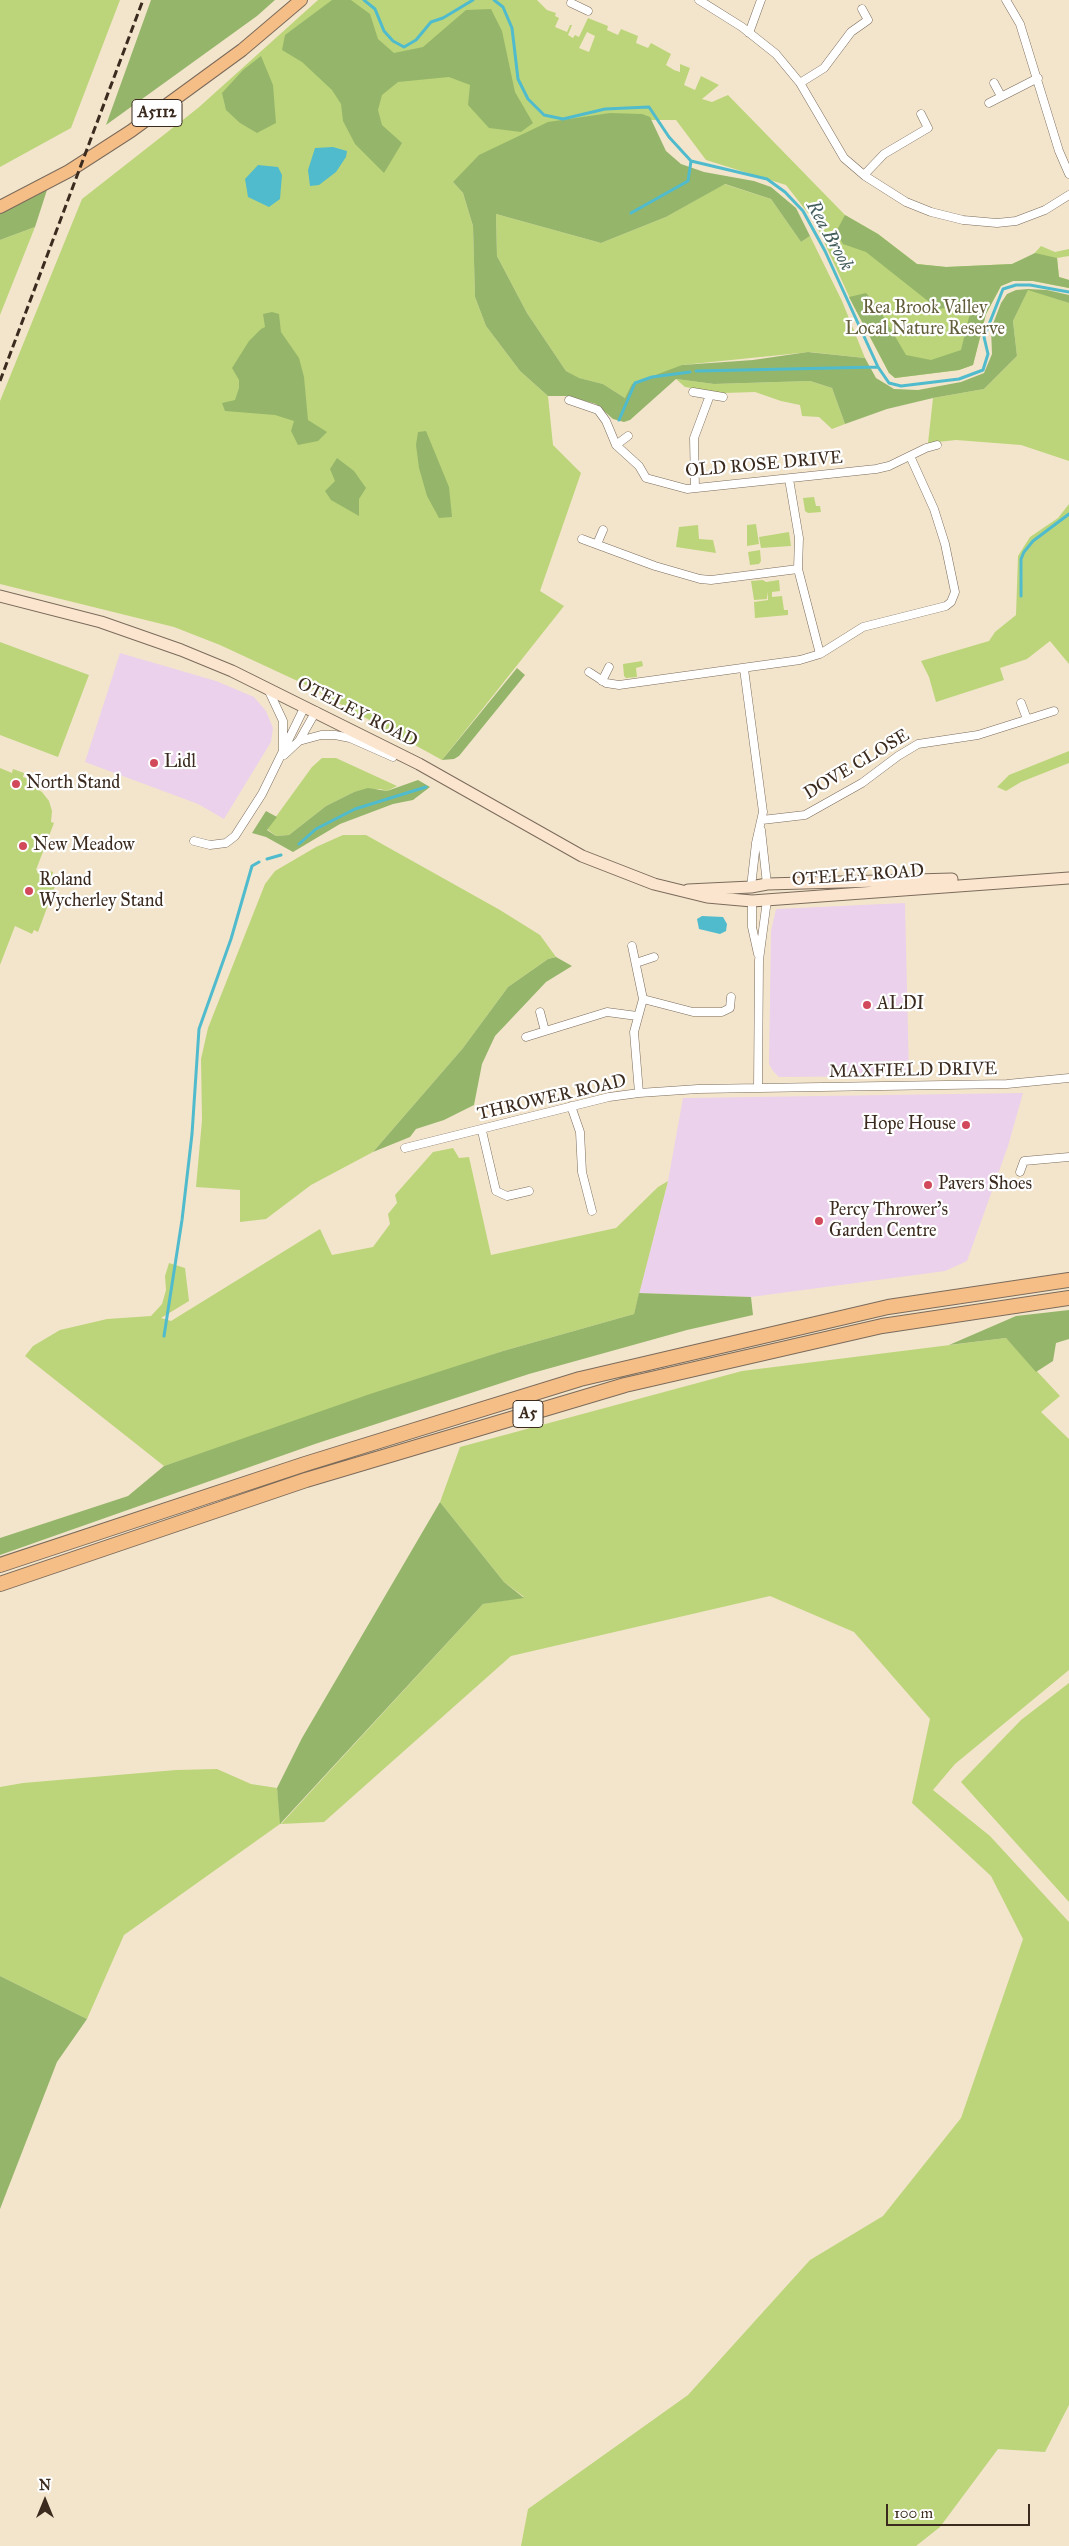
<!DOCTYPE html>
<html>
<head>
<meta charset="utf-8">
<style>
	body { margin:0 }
	#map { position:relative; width:1069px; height:2546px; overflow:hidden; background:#f3e5cc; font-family:"IM FELL Great Primer",serif }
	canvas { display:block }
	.north { position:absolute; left:20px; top:2476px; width:50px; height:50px; -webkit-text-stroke:4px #fff; paint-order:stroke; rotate:0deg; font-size:14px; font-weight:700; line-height:20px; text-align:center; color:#3b2a1e }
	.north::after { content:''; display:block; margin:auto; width:18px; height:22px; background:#3b2a1e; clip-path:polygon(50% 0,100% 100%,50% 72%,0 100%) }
	.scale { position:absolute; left:886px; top:2504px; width:144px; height:22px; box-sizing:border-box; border:2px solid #3b2a1e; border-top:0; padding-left:6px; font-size:15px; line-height:18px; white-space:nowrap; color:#3b2a1e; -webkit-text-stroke:4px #fff; paint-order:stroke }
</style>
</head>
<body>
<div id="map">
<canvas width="1069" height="2546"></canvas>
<div class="north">N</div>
<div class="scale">100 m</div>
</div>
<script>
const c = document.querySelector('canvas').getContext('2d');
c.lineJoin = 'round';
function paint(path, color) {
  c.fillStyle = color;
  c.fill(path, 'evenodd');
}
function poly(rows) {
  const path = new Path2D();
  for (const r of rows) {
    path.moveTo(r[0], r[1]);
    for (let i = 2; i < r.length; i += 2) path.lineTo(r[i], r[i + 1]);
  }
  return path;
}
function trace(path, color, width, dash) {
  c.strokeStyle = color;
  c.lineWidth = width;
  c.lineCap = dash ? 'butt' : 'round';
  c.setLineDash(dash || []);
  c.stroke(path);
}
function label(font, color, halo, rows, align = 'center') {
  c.font = font + ' "IM FELL Great Primer",serif';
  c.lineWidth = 4.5;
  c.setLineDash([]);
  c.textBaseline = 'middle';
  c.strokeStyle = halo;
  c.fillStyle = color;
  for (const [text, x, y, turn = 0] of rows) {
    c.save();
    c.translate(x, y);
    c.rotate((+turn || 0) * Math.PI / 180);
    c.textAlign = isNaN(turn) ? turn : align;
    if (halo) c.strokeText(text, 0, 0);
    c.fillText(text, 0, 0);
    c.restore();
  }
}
const built = poly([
	[120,653,216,681,254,697,266,711,273,728,271,742,224,819,198,804,85,762],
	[905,903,909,1076,779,1077,773,1071,769,1064,771,931,776,909],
	[1023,1093,1008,1146,967,1261,945,1271,751,1297,639,1293,668,1181,683,1098]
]);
const green = poly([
	[0,0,120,0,71,128,0,167],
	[318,0,537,0,547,10,556,13,555,16,559,18,555,27,567,32,570,25,572,25,568,35,573,38,575,35,579,37,588,18,608,26,607,30,618,35,621,29,638,36,636,43,648,48,651,43,671,54,666,65,674,70,680,72,680,64,690,68,684,85,695,90,701,76,719,85,702,99,712,102,728,95,845,215,878,234,917,264,946,267,1012,264,1032,256,1041,246,1055,252,1069,249,1069,256,1057,258,1059,277,1069,280,1069,288,1033,281,1013,281,1001,286,986,314,973,365,959,370,895,378,889,373,853,305,815,222,786,185,706,160,676,120,648,120,453,182,463,193,473,226,475,297,486,326,520,371,548,396,553,445,581,473,540,591,564,606,442,760,304,684,220,645,174,627,0,584,0,401,82,199,198,108],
	[587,32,595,36,589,52,579,48],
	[724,184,771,199,801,242,810,236,842,301,865,358,810,352,682,365,625,398,603,384,578,378,566,371,527,313,497,256,496,214,601,243,666,217],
	[35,227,0,315,0,240],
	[1028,289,1069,303,1069,461,1021,445,956,440,928,443,933,398,984,389,1017,356,1013,321],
	[676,379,714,384,810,381,832,388,845,424,832,429,819,417,802,416,800,405,781,401,755,392,724,393,685,387],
	[814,497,816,506,820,506,821,512,808,513,805,511,803,498],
	[1069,504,1069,664,1050,641,1027,659,1000,668,1004,680,936,702,929,677,921,661,989,641,995,632,1016,615,1018,556,1030,537,1058,518],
	[756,524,759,544,747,546,747,525],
	[698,525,699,539,713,540,716,553,676,547,679,527],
	[789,532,791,546,761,548,759,537],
	[760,550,761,561,759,564,750,565,748,552],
	[763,580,766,582,779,580,780,591,772,592,772,597,782,596,784,610,788,610,788,615,755,618,754,602,768,600,768,598,767,592,767,599,754,600,751,581],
	[0,642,89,675,58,757,0,735],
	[642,661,643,666,636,668,637,677,626,678,624,676,623,664],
	[1069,751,1069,763,1021,782,1006,791,997,787,1009,775],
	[322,758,336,758,397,786,387,791,380,789,354,792,326,806,289,835,276,836,267,829,312,767],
	[0,768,12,773,13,769,24,773,23,777,34,781,32,786,42,792,49,801,52,811,51,822,54,823,36,870,43,873,45,869,53,872,52,876,58,878,38,932,34,930,32,934,15,926,0,965],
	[343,835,366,835,500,910,540,935,556,957,548,959,508,987,463,1048,373,1152,311,1185,266,1219,240,1222,240,1190,196,1187,202,1120,201,1059,208,1028,265,884,275,871,316,847],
	[453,1148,459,1158,469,1157,491,1255,616,1228,658,1187,668,1181,634,1314,503,1351,164,1466,25,1356,33,1346,60,1330,107,1319,151,1316,162,1304,166,1290,165,1276,169,1263,185,1268,189,1301,161,1318,171,1321,320,1229,332,1255,373,1247,390,1224,388,1214,397,1203,395,1195,433,1152],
	[1006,1338,1060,1396,1041,1412,1069,1439,1069,1670,955,1764,933,1790,990,1836,1069,1922,1069,2405,1045,2452,998,2449,940,2527,916,2546,521,2546,528,2509,688,2395,810,2260,883,2216,961,2118,1023,1939,991,1876,912,1803,930,1719,854,1632,770,1596,511,1656,324,1822,280,1824,124,1935,87,2019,0,1976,0,1787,23,1783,176,1770,217,1769,251,1784,277,1788,281,1824,483,1604,524,1597,504,1582,440,1502,460,1447,742,1371],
	[1069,1683,1069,1902,961,1782,1021,1720]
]);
const forest = poly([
	[151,0,275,0,257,16,106,125],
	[332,0,351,0,370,14,378,39,394,53,423,47,466,10,491,9,502,31,515,92,533,123,521,132,489,128,468,105,470,85,449,77,398,82,382,95,378,110,382,125,402,143,384,173,355,144,343,121,341,104,332,90,302,62,282,50,285,35],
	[261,56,273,85,276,123,257,133,240,123,226,110,222,93,243,70],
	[610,113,642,114,650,117,666,151,681,164,704,172,754,181,771,187,796,208,810,236,801,242,771,199,725,184,666,217,601,243,496,214,497,256,527,313,566,371,579,378,603,384,625,398,632,384,682,365,753,360,808,352,865,358,876,378,894,389,918,390,961,382,984,373,992,354,991,329,1001,303,1007,294,1016,290,1028,289,1047,290,1069,295,1069,303,1028,290,1013,321,1017,356,984,389,933,398,887,409,845,424,832,388,810,381,714,384,676,379,630,420,624,422,613,419,596,404,567,396,548,396,520,371,486,326,475,297,473,226,463,193,453,182,479,155,548,122],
	[47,190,35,227,0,240,0,213],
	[845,215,878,234,917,264,946,267,1012,264,1035,253,1057,258,1059,277,1069,280,1069,288,1033,281,1013,281,1001,286,986,314,973,365,959,370,895,378,889,373,849,297,866,293,876,304,906,355,931,360,961,350,972,305,965,299,954,307,938,309,866,252,843,244,836,232],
	[272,312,279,314,281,332,299,358,304,377,308,420,327,432,318,441,298,445,291,431,294,421,275,415,225,411,222,403,235,400,239,388,239,380,232,368,249,341,261,329,265,327,263,314],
	[426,431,449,487,452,517,439,518,427,496,419,468,416,445,418,432],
	[337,458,354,471,366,488,359,499,359,516,331,500,325,491,335,481,330,469],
	[517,668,525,675,459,756,454,759,442,760],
	[418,780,430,787,413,800,393,804,340,824,293,852,266,837,252,833,266,811,277,817,267,830,276,836,289,835,326,806,354,792,368,788,387,791],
	[556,957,572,966,546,982,495,1036,482,1064,474,1105,444,1120,416,1129,410,1137,373,1152,463,1048,508,987,548,959],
	[639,1293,751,1297,753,1315,687,1330,529,1374,315,1444,0,1555,0,1538,128,1496,164,1466,370,1394,503,1351,634,1314],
	[1069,1310,1069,1339,1056,1343,1053,1361,1036,1372,1006,1338,949,1345,1016,1316],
	[440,1502,504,1582,524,1598,483,1604,280,1824,277,1788,302,1738],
	[0,1976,87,2019,57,2062,0,2209]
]);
const water = poly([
	[333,147,347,151,346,157,336,172,319,185,310,186,308,170,315,148],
	[258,165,278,167,282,175,280,199,269,207,248,197,245,179],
	[702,916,723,917,727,924,726,931,720,934,699,929,697,919]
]);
const stream = poly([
	[364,0,375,9,384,31,393,41,404,47,416,40,431,22,443,18,473,0],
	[494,0,503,7,512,28,518,79,528,99,544,115,563,119,605,109,649,107,669,137,691,161,767,179,785,192,803,211,825,251,878,367,889,383,901,386,959,379,983,370,988,354,984,337,1003,289,1016,285,1030,285,1069,292],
	[631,213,688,181,691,161],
	[696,371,878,367],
	[619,420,635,383,652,377,690,372],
	[1021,596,1021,559,1024,552,1033,541,1069,514],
	[299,844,316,829,355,809,426,787],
	[267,859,281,855],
	[164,1336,182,1220,192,1134,199,1029,231,939,252,866,259,862]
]);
const minor = poly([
	[699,0,742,27,776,54,800,83,844,158,865,176,906,202,931,212,963,220,997,223,1016,221,1045,210,1069,195],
	[1006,0,1020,24,1059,151,1069,174],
	[571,3,588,11],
	[749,33,761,0],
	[800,83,824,68,851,32,868,20,862,9],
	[994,83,1001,96],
	[989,103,1038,78],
	[864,175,884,154,928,128,921,114],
	[693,392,723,397],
	[569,400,598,410,606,421,616,445,639,466,646,478,687,489,876,469,889,466,926,448,937,445],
	[616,445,628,436],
	[789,479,799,538,798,569,820,654],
	[695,488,694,438,710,395],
	[582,539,655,566,700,579,711,580,798,569],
	[597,544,603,530],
	[744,669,763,812,756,843,751,887],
	[589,672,606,683,619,685,800,660,820,654,863,627,946,606,951,602,955,592,945,544,934,509,910,456],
	[602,681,609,667],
	[268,689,283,721,283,751],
	[1021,703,1027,719],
	[299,741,321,735,335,735,350,738,393,757],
	[284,755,299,741,316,711],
	[762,820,805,815,862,783,898,756,918,744,978,735,1054,711],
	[761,830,767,884],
	[194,841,210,845,226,843,235,836,262,794,305,706],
	[752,901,752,927,758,954],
	[632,946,643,999,634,1032,639,1093],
	[636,963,654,957],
	[643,999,693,1012,722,1012,730,1008,731,997],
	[540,1012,545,1031],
	[526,1037,607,1012,637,1016],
	[758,1088,759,960,767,900],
	[571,1106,580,1132,582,1172,592,1211],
	[482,1131,496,1191,507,1196,529,1191],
	[405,1148,609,1097,639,1093,698,1089,1007,1084,1069,1078],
	[1020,1172,1024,1161,1069,1157]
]);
const secondary = poly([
	[0,596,101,622,181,650,232,671,419,764,582,856,654,884,707,897,752,901,1069,878],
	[688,890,751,887,767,884,952,879]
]);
const primary = poly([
	[0,207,69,171,131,131,242,50,301,0]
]);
const trunk = poly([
	[0,1565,305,1464,580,1379,888,1307,1069,1280],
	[0,1584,306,1480,625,1385,882,1326,1069,1298]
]);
const rail = poly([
	[0,381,143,0]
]);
const markers = [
	[154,763,5,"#d1495b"],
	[16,784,5,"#d1495b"],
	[23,846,5,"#d1495b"],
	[29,891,5,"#d1495b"],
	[867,1005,5,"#d1495b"],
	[966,1125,5,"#d1495b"],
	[928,1185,5,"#d1495b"],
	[819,1221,5,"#d1495b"]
];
const shields = [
	[157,113,50],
	[528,1414,30]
];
const shieldNames = [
	["A5112",157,113],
	["A5",528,1414]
];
const parkNames = [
	["Rea Brook Valley",925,309],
	["Local Nature Reserve",925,330]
];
const streetNames = [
	["OLD ROSE DRIVE",764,465,-5],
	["OTELEY ROAD",357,713,27],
	["DOVE CLOSE",857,765,-31],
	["OTELEY ROAD",858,876,-4],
	["MAXFIELD DRIVE",913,1071,-1],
	["THROWER ROAD",552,1098,-13]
];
const poiNames = [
	["Lidl",164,763],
	["North Stand",26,784],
	["New Meadow",33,846],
	["Roland",39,881],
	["Wycherley Stand",39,902],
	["ALDI",877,1005],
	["Hope House",956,1125,"right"],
	["Pavers Shoes",938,1185],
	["Percy Thrower's",829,1211],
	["Garden Centre",829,1232]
];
const waterNames = [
	["Rea Brook",829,236,61]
];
paint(built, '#ebd1eb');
paint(green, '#bcd57a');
paint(forest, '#95b66a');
paint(water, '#50bbcc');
trace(stream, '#50bbcc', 3);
trace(minor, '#7b6b5b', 9);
trace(secondary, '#7b6b5b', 13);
trace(primary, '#7b6b5b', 14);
trace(trunk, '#7b6b5b', 16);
trace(minor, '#fff', 8);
trace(secondary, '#fbe5cf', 11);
trace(primary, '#f6be87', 12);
trace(trunk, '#f6be87', 14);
trace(rail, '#3b2a1e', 3, [8, 4]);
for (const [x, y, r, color] of markers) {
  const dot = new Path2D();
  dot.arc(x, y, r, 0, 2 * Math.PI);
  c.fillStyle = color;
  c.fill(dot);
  trace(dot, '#fff', 2);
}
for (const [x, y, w] of shields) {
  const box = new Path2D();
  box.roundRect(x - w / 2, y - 13.5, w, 27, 4);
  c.fillStyle = '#fff';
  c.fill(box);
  trace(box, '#3b2a1e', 1);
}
label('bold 16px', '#3b2a1e', null, shieldNames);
label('18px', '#625d3a', '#fff', parkNames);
label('18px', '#3b2a1e', '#fff', streetNames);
label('18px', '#3b2a1e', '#fff', poiNames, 'left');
label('italic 19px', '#425d5b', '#fff', waterNames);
</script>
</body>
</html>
